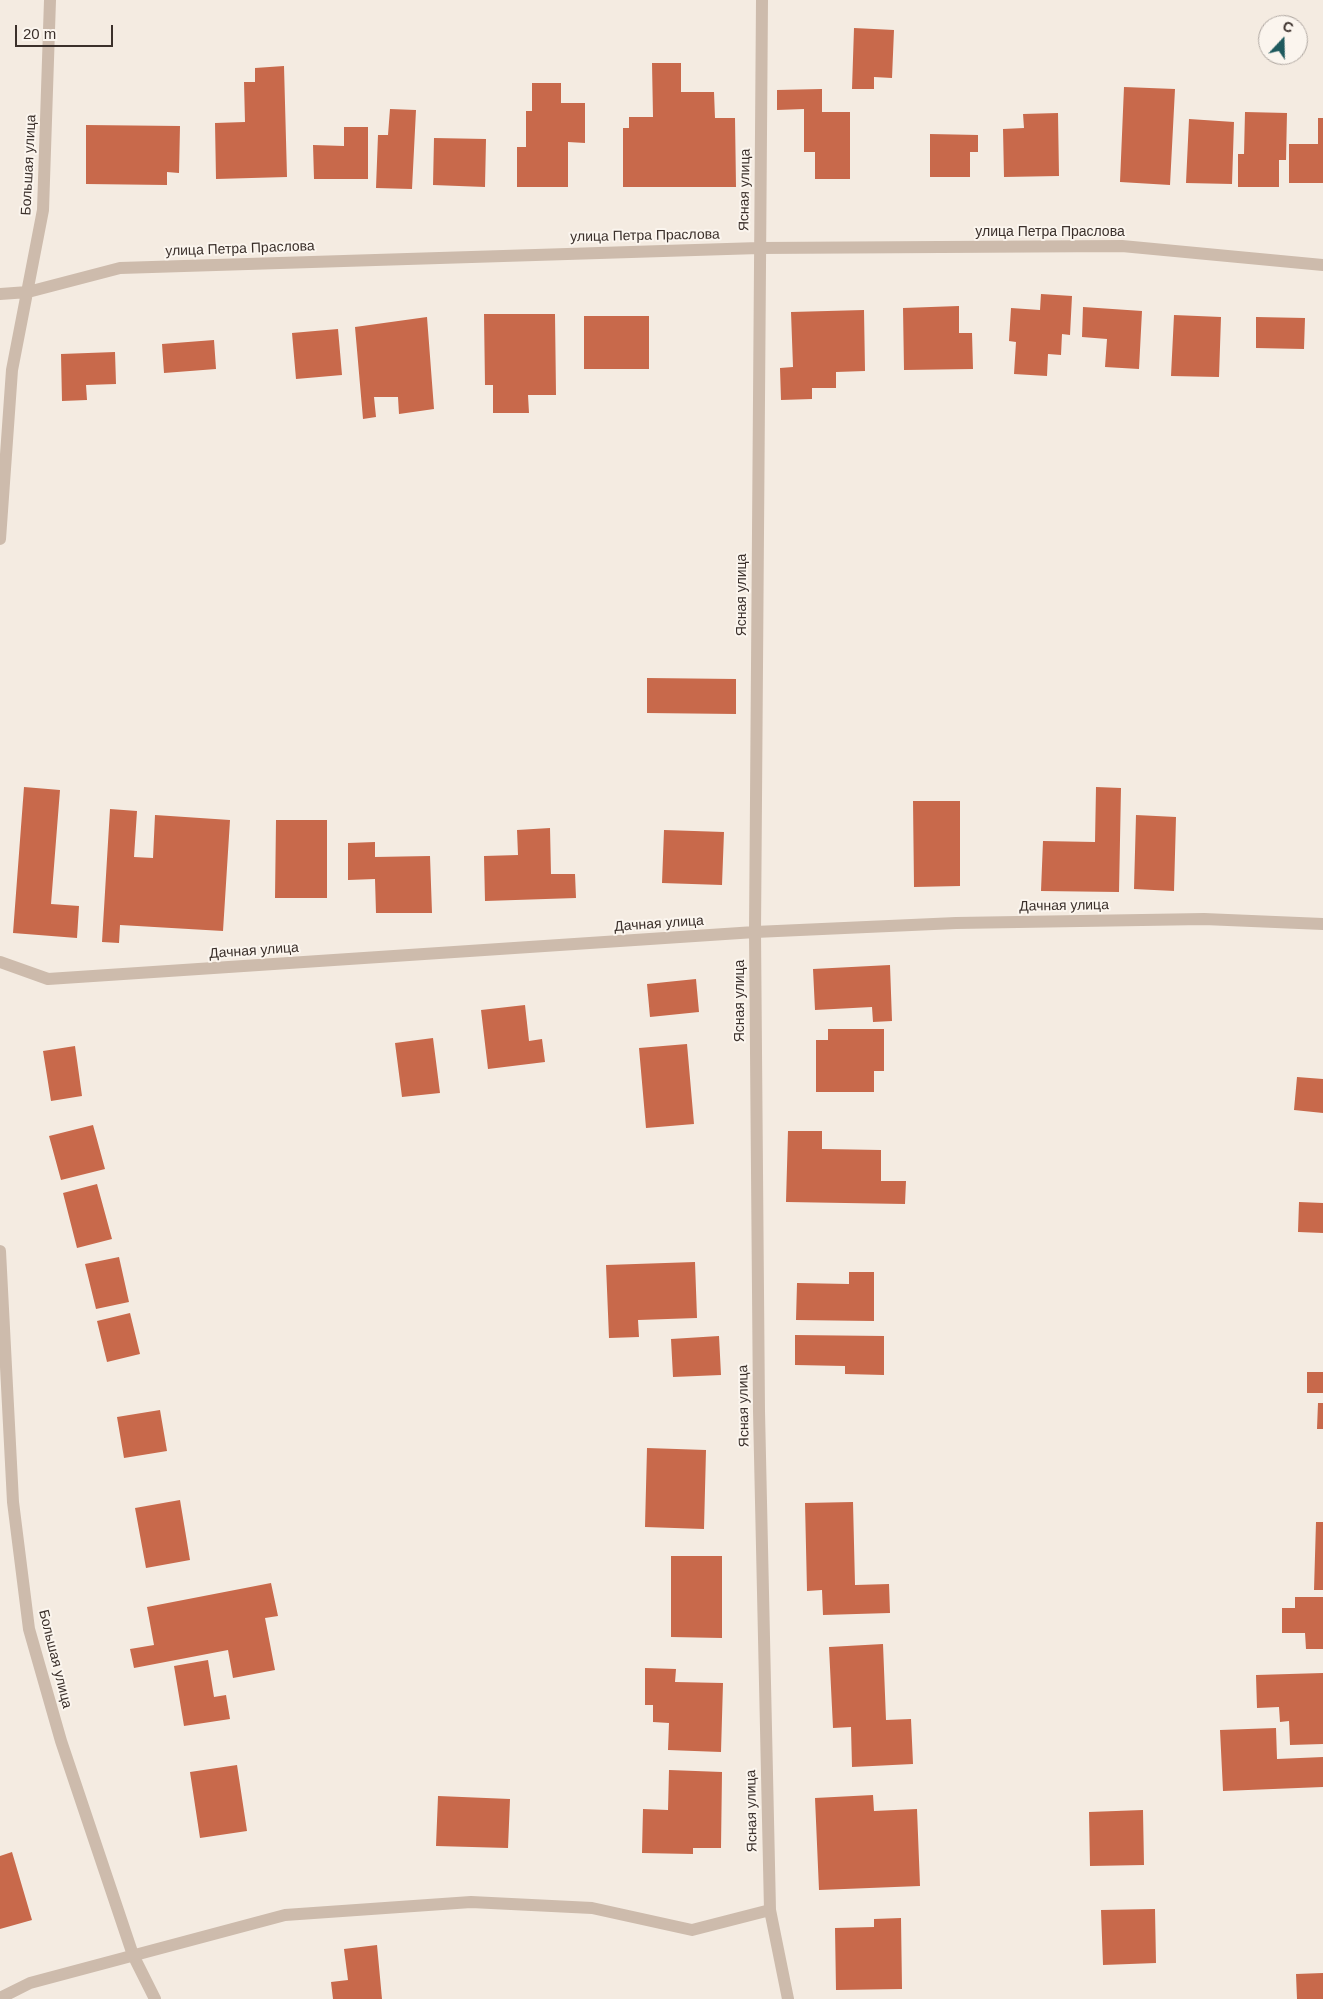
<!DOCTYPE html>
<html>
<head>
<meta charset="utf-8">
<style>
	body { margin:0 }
	#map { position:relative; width:1323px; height:1999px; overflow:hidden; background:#f4ebe1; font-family:Helvetica,sans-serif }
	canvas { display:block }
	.north { position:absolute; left:1258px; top:15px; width:50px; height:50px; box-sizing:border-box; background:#fbf5ee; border:1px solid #aea6a0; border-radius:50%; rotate:21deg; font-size:14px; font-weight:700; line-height:20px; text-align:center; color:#3b302b }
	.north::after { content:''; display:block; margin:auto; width:18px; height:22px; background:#1f5a5e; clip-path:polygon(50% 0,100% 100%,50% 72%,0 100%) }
	.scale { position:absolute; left:15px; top:25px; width:98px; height:22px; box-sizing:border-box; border:2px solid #3b302b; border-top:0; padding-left:6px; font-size:15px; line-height:18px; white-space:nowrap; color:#3b302b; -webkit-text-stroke:4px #fbf5ee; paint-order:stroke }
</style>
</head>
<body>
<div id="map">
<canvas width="1323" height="1999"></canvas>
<div class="north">С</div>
<div class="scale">20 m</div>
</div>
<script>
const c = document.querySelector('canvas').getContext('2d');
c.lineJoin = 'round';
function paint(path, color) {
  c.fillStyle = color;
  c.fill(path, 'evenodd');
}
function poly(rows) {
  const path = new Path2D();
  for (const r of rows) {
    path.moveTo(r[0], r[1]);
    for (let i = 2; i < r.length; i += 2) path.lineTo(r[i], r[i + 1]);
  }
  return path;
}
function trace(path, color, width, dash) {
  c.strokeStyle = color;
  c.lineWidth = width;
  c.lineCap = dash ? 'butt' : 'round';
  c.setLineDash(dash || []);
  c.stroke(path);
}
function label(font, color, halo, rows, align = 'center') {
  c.font = font + ' Helvetica,sans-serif';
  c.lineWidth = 4;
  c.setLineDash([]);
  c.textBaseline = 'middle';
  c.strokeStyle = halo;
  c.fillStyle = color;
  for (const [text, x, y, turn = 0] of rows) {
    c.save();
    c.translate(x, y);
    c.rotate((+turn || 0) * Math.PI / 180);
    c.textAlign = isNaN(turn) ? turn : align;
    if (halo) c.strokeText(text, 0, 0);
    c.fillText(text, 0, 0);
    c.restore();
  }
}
const building = poly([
	[854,28,894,30,892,78,874,77,874,89,852,89],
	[652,63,681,63,681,92,714,92,715,118,735,118,736,187,623,187,623,128,629,128,629,117,653,117],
	[284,66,287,177,216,179,215,123,245,122,244,82,255,82,255,68],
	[532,83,561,83,561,103,585,103,585,143,568,142,568,187,517,187,517,147,526,147,526,111,532,111],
	[1124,87,1175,89,1170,185,1120,182],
	[822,89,822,112,850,112,850,179,815,179,815,152,804,152,804,109,777,110,777,90],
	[390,109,416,110,412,189,376,188,378,135,388,135],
	[1245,112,1287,113,1286,160,1279,160,1279,187,1238,187,1238,154,1244,154],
	[1058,113,1059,176,1004,177,1003,129,1024,128,1023,114],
	[1318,118,1323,118,1323,183,1289,183,1289,144,1318,144],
	[1189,119,1234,122,1232,184,1186,183],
	[86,125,180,126,179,173,167,172,167,185,86,184],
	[344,127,368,127,368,179,314,179,313,145,344,146],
	[930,134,978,135,978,152,970,152,970,177,930,177],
	[434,138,486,139,485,187,433,185],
	[1041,294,1072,296,1070,335,1062,334,1061,355,1048,354,1047,376,1014,374,1016,342,1009,341,1011,308,1040,310],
	[959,306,959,333,972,333,973,369,904,370,903,308],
	[1083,307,1142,311,1139,369,1105,367,1107,339,1082,337],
	[864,310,865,371,836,372,836,388,812,388,812,399,781,400,780,368,793,367,791,312],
	[484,314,555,314,556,395,528,395,529,413,493,413,493,385,485,385],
	[1174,315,1221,317,1219,377,1171,376],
	[584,316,649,316,649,369,584,369],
	[427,317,434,409,399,414,398,397,374,397,376,417,363,419,355,327],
	[1256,317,1305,318,1304,349,1256,348],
	[338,329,342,375,296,379,292,333],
	[214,340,216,369,164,373,162,344],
	[115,352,116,384,86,385,87,400,62,401,61,354],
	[647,678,736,679,736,714,647,713],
	[24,787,60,790,51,904,79,906,77,938,13,933],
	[1096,787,1121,788,1119,892,1041,891,1043,841,1095,842],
	[913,801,960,801,960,886,914,887],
	[110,809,137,811,134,857,153,858,155,815,230,820,223,931,120,925,119,943,102,942],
	[1136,815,1176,817,1174,891,1134,889],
	[276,820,327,820,327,898,275,898],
	[550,828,551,874,575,874,576,898,485,901,484,856,518,855,517,830],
	[664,830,724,832,722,885,662,883],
	[375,842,375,857,430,856,432,913,376,913,375,879,348,880,348,843],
	[890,965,892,1021,873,1022,872,1007,815,1010,813,969],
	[696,979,699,1012,650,1017,647,984],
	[525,1005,529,1041,542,1039,545,1062,488,1069,481,1010],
	[828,1029,884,1029,884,1071,874,1071,874,1092,816,1092,816,1040,828,1040],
	[433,1038,440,1093,402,1097,395,1043],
	[687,1044,694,1124,646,1128,639,1048],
	[75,1046,82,1096,51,1101,43,1051],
	[1297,1077,1323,1079,1323,1113,1294,1110],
	[93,1125,105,1169,61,1180,49,1136],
	[788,1131,822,1131,822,1149,881,1150,881,1181,906,1181,905,1204,786,1202],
	[97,1184,112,1239,77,1248,63,1193],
	[1299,1202,1323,1203,1323,1233,1298,1232],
	[119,1257,129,1302,96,1309,85,1264],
	[695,1262,697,1318,638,1320,639,1337,609,1338,606,1265],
	[849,1272,874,1272,874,1321,796,1320,797,1283,849,1284],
	[130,1313,140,1354,107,1362,97,1321],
	[795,1335,884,1336,884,1375,845,1374,845,1366,795,1365],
	[719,1336,721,1375,673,1377,671,1339],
	[1307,1372,1323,1372,1323,1393,1307,1393],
	[1318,1403,1323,1403,1323,1429,1317,1429],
	[160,1410,167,1451,124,1458,117,1417],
	[647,1448,706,1450,704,1529,645,1527],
	[180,1500,190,1560,146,1568,135,1508],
	[853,1502,855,1585,889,1584,890,1613,823,1615,822,1590,807,1591,805,1503],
	[1316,1522,1323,1522,1323,1590,1314,1590],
	[671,1556,722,1556,722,1638,671,1637],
	[271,1583,278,1616,265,1618,275,1670,233,1678,228,1650,134,1668,130,1649,154,1645,147,1607],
	[1295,1597,1323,1597,1323,1649,1306,1649,1305,1633,1282,1633,1282,1608,1295,1608],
	[883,1644,886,1720,911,1719,913,1764,852,1767,851,1727,833,1728,829,1647],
	[208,1660,214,1697,226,1695,230,1719,184,1726,174,1666],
	[645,1668,676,1669,675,1682,723,1683,721,1752,668,1750,669,1723,653,1722,653,1705,645,1705],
	[1323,1673,1323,1744,1290,1745,1289,1721,1280,1722,1279,1707,1257,1708,1256,1675],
	[1276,1728,1277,1759,1323,1757,1323,1787,1223,1791,1220,1730],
	[237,1765,247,1831,200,1838,190,1772],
	[669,1770,722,1772,721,1848,693,1848,693,1854,642,1853,643,1809,668,1810],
	[873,1795,874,1811,917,1809,920,1886,819,1890,815,1798],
	[438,1796,510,1799,508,1848,436,1846],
	[1143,1810,1144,1865,1090,1866,1089,1812],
	[12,1852,32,1920,0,1929,0,1856],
	[1155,1909,1156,1963,1103,1965,1101,1910],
	[901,1918,902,1989,836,1990,835,1928,874,1927,874,1919],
	[377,1945,382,1999,333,1999,331,1982,348,1980,344,1949],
	[1323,1973,1323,1999,1297,1999,1296,1974]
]);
const minor = poly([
	[762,0,755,932,759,1411,770,1910,788,1999],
	[0,294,28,292,120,268,759,248,1122,246,1323,265],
	[0,539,12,370,43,210,50,0],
	[0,962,48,979,755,932,956,923,1204,919,1323,924],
	[0,1251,13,1502,29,1629,61,1741,133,1955,155,1999],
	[0,1998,30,1983,285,1915,471,1902,592,1908,692,1930,770,1910]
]);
const streetNames = [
	["Большая улица",29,165,-87],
	["Ясная улица",745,190,-89],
	["улица Петра Праслова",1050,232],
	["улица Петра Праслова",645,236,-1],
	["улица Петра Праслова",240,249,-2],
	["Ясная улица",742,595,-90],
	["Дачная улица",1064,906,-1],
	["Дачная улица",659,924,-4],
	["Дачная улица",254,951,-4],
	["Ясная улица",740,1001,-90],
	["Ясная улица",744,1406,-91],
	["Большая улица",55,1659,76],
	["Ясная улица",752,1811,-91]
];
paint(building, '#c8694b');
trace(minor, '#cdbbac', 12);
label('14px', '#3b302b', '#fbf5ee', streetNames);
</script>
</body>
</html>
